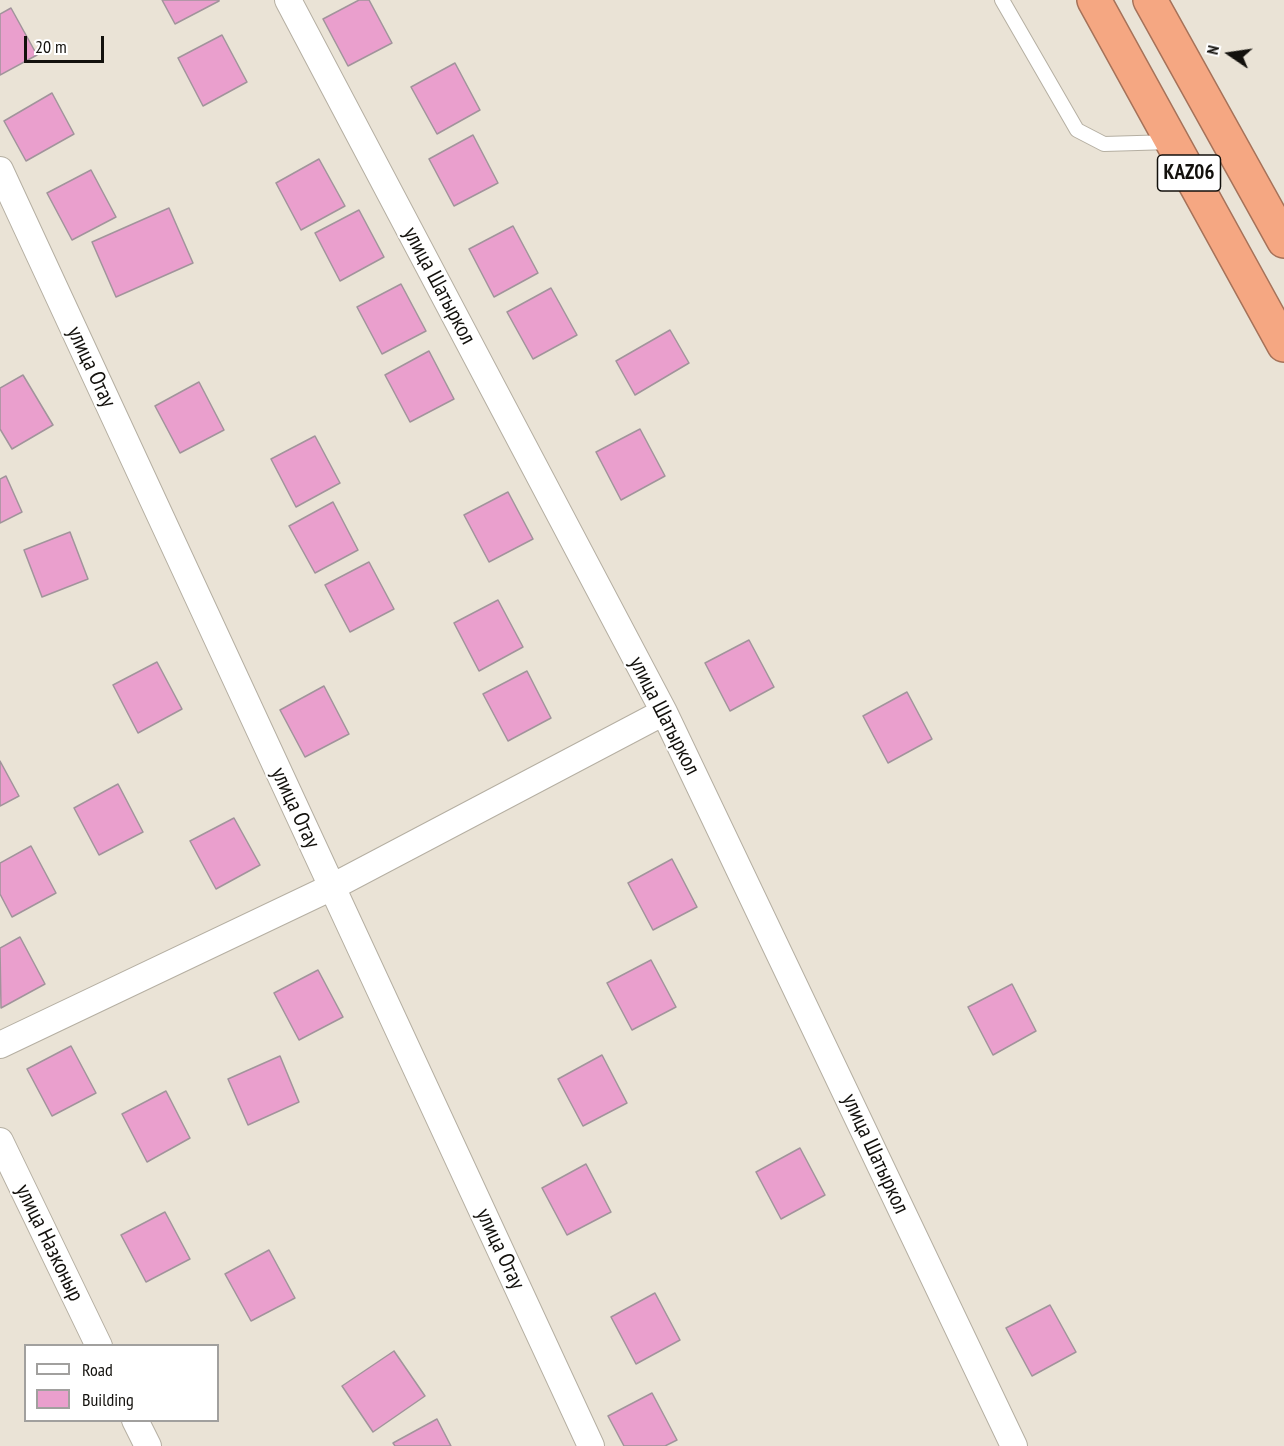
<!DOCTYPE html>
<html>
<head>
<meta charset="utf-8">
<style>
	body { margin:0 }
	#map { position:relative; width:1284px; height:1446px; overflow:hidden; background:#eae3d6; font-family:"PT Sans Narrow",sans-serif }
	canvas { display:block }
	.legend { position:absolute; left:24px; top:1344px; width:195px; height:78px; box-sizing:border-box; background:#fff; border:2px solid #a1a09e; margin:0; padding:8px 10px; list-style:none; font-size:18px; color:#13110d }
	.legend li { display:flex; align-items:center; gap:12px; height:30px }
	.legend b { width:30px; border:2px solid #a1a09e }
	.north { position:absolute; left:1200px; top:24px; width:60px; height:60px; -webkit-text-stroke:4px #fff; paint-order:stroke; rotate:283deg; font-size:16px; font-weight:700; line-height:24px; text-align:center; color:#13110d }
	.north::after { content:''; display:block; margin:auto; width:21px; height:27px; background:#13110d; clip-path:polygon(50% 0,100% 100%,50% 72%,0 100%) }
	.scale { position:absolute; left:24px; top:36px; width:80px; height:27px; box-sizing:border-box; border:3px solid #13110d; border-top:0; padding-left:8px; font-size:18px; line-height:21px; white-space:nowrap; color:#13110d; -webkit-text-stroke:4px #fff; paint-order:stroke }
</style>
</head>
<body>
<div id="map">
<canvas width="1284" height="1446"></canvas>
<ul class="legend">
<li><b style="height:8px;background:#fff"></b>Road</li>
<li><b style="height:16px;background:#ea9fcd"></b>Building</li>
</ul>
<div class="north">N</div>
<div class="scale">20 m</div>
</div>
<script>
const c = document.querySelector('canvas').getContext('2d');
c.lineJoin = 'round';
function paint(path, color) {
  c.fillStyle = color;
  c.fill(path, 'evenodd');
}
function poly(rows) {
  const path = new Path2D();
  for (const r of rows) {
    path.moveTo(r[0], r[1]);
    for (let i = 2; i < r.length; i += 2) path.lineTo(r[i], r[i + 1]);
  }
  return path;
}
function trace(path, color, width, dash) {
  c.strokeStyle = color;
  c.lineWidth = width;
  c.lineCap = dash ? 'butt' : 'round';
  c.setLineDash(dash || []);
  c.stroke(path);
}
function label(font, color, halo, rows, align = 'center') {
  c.font = font + ' "PT Sans Narrow",sans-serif';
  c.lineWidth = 4.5;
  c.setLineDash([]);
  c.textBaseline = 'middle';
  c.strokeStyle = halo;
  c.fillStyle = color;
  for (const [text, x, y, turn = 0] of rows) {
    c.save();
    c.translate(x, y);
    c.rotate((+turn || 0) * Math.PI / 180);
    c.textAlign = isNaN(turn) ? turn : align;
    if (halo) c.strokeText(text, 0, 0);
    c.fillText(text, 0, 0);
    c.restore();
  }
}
const building = poly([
	[162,0,219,0,219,1,175,24,162,0],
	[359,0,369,0,392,43,348,66,323,19,359,0],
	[11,8,37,55,0,75,0,14,11,8],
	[222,35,247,82,203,106,178,58,222,35],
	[455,63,480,110,437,134,411,87,455,63],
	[52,93,74,134,26,161,4,121,52,93],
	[473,135,498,183,454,206,429,159,473,135],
	[319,159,345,206,301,230,276,183,319,159],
	[91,170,116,217,72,240,47,193,91,170],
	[169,208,193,263,116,297,92,242,169,208],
	[359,210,384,257,340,281,315,233,359,210],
	[513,226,538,273,494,297,469,249,513,226],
	[401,284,426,331,382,354,357,307,401,284],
	[551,288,577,335,533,359,507,312,551,288],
	[670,330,689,363,635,395,616,361,670,330],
	[429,351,454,399,410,422,385,375,429,351],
	[23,375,53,425,12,449,0,429,0,388,23,375],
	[199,382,224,430,180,453,155,406,199,382],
	[640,429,665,476,621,500,596,452,640,429],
	[315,436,340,483,296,507,271,459,315,436],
	[6,476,22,512,0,523,0,479,6,476],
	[508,492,533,539,489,562,464,515,508,492],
	[333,502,358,550,315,573,289,526,333,502],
	[70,532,88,579,42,597,24,550,70,532],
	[369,562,394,609,350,632,325,585,369,562],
	[498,600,523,647,479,671,454,623,498,600],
	[749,640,774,687,730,711,705,663,749,640],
	[157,662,182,709,138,733,113,685,157,662],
	[527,671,551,718,508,741,483,694,527,671],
	[324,686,349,734,305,757,280,710,324,686],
	[907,692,932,739,888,763,863,716,907,692],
	[0,761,19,796,0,806,0,761],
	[118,784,143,832,99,855,74,808,118,784],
	[234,818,260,865,216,889,190,841,234,818],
	[31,846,56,893,12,917,0,894,0,863,31,846],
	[672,859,697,907,653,930,628,883,672,859],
	[20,937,45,984,1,1008,0,948,20,937],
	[651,960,676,1007,632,1030,607,983,651,960],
	[318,970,343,1017,299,1040,274,993,318,970],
	[1012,984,1036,1031,993,1055,968,1007,1012,984],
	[71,1046,96,1093,52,1116,27,1069,71,1046],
	[602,1055,627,1103,583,1126,558,1079,602,1055],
	[280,1056,299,1102,248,1125,228,1079,280,1056],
	[166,1091,190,1138,147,1162,122,1114,166,1091],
	[800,1148,825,1195,781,1219,756,1172,800,1148],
	[586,1164,611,1212,567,1235,542,1188,586,1164],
	[165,1212,190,1259,146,1282,121,1235,165,1212],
	[269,1250,295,1298,251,1321,225,1274,269,1250],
	[655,1293,680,1340,636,1364,611,1317,655,1293],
	[1050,1305,1076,1352,1032,1376,1006,1328,1050,1305],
	[394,1351,425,1396,373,1432,342,1386,394,1351],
	[652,1393,677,1440,665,1446,624,1446,608,1416,652,1393],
	[437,1419,451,1446,395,1446,393,1443,437,1419]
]);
const lane = poly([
	[1002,0,1077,130,1104,144,1171,142]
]);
const street = poly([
	[288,0,664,712,1014,1446],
	[0,170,591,1446],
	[0,1045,332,887,664,712],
	[0,1141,99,1346],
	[135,1420,148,1446]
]);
const highway = poly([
	[1094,0,1284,345],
	[1150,0,1284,241]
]);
const shields = [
	[1189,173,63]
];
const shieldNames = [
	["KАZ06",1189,173]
];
const streetNames = [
	["улица Шатыркол",439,286,62],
	["улица Отау",91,367,65],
	["улица Шатыркол",664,716,63],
	["улица Отау",295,808,65],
	["улица Шатыркол",875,1154,65],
	["улица Назконыр",49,1243,64],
	["улица Отау",500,1249,65]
];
paint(building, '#ea9fcd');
trace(building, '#a1949b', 1.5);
trace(lane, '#b5afa2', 16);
trace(street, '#b5afa2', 28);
trace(highway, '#a67259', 36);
trace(lane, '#fff', 14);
trace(street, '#fff', 26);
trace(highway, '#f5a782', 33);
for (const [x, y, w] of shields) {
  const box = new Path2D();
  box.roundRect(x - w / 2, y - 18, w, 36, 4.5);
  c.fillStyle = '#fff';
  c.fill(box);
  trace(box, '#13110d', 1.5);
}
label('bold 21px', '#13110d', null, shieldNames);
label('22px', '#13110d', '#fff', streetNames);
</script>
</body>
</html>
